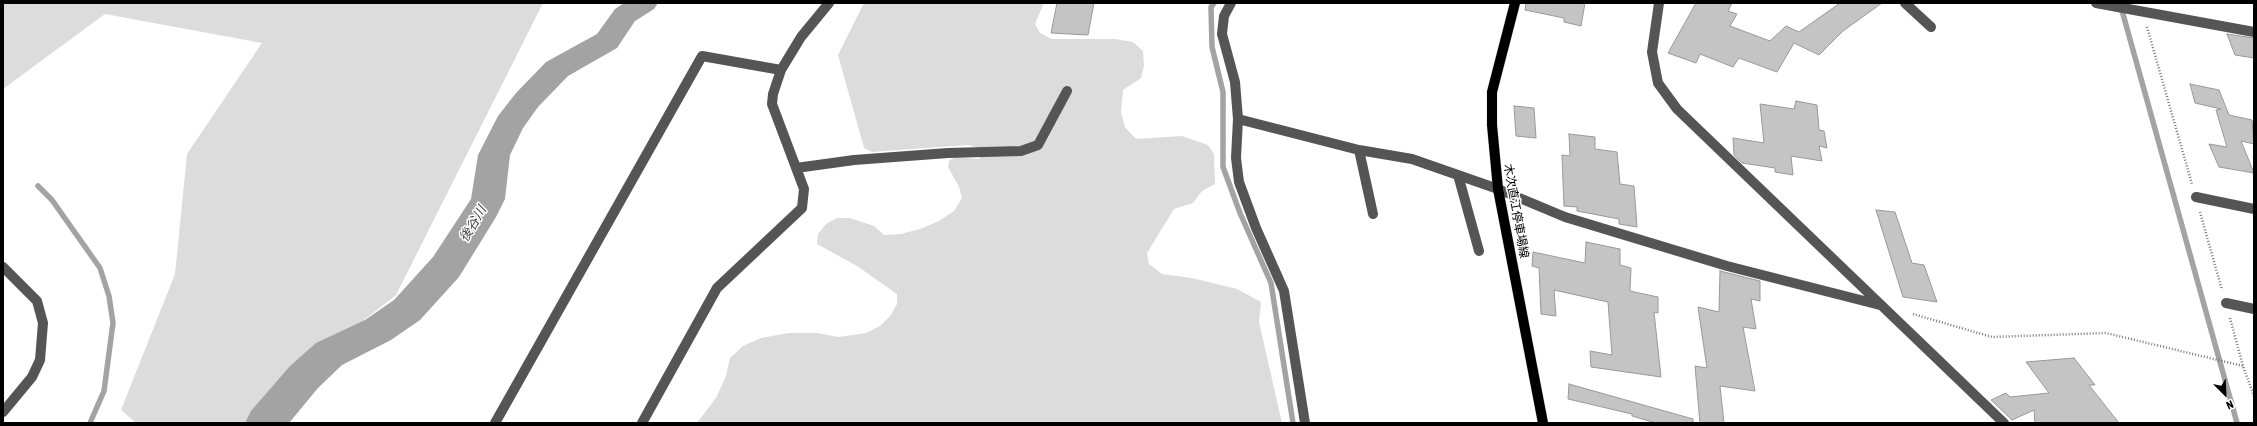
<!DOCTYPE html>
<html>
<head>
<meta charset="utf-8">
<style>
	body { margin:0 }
	#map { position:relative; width:2257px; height:426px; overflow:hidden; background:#fff; font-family:"Asap Condensed",sans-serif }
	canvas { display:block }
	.frame { position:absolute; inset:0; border:4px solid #000; pointer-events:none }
	.north { position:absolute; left:2205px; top:374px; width:40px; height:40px; -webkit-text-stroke:3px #fff; paint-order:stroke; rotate:156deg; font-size:11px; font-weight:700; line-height:16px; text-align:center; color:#000 }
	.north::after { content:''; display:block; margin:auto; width:14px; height:18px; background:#000; clip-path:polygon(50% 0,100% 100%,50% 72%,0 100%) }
</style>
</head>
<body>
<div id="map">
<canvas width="2257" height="426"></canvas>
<div class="frame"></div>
<div class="north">N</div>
</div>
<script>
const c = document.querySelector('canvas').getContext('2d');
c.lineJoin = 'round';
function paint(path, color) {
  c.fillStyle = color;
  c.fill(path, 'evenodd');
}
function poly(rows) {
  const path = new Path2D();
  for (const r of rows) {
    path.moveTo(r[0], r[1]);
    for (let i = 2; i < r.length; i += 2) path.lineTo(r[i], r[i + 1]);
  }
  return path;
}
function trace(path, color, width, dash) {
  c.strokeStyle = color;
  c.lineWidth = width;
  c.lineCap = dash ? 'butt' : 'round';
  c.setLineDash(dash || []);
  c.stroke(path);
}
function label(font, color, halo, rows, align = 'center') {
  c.font = font + ' "Asap Condensed","Noto Sans JP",sans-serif';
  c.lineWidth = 3;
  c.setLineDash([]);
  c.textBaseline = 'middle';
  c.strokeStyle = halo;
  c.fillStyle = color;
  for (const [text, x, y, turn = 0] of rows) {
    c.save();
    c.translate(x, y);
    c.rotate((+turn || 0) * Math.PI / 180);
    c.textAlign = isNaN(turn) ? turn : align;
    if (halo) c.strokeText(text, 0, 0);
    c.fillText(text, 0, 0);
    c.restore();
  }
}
const green = poly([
	[3,3,543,3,396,295,323,352,259,417,248,423,136,423,121,410,175,274,187,154,262,43,105,14,3,89],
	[864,3,1044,3,1035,24,1040,33,1052,39,1115,39,1133,42,1143,51,1144,66,1141,78,1123,90,1121,112,1125,127,1136,139,1182,136,1208,145,1214,154,1215,184,1202,191,1193,203,1174,209,1147,253,1149,264,1162,274,1192,278,1237,289,1261,302,1259,322,1282,423,697,423,716,398,726,376,730,358,743,346,761,338,789,333,817,333,839,337,866,333,880,326,891,315,897,304,897,294,857,266,817,244,818,234,826,224,837,218,850,218,874,226,884,235,901,234,920,229,939,221,954,211,962,198,959,187,948,167,949,161,955,157,979,159,982,154,979,148,968,145,872,152,864,148,838,55]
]);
const stream = poly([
	[1214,3,1211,7,1212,47,1223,92,1223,167,1240,213,1271,283,1293,423],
	[2121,7,2237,423],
	[38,186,52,200,100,268,109,296,113,323,104,391,90,423]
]);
const river = poly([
	[624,3,658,3,654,9,635,21,617,48,568,76,538,107,523,128,510,155,505,199,496,217,459,277,420,320,391,340,342,365,318,388,289,423,245,423,251,411,290,366,316,343,365,320,394,300,433,257,471,199,478,155,498,116,516,93,546,62,597,34,615,9,624,3]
]);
const building = poly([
	[1057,3,1094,3,1088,35,1051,33,1057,3],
	[1526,3,1585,3,1581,26,1564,22,1564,18,1525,10,1526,3],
	[1696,3,1732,3,1728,11,1737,14,1730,26,1770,41,1786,26,1799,32,1840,3,1882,3,1843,31,1819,55,1794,43,1777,72,1739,58,1733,67,1700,54,1696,63,1668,53,1696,3],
	[2227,34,2254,38,2254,58,2235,55,2227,34],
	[2190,84,2219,90,2229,115,2252,120,2254,144,2241,141,2254,173,2219,167,2209,144,2227,147,2216,110,2221,109,2195,103,2190,84],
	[1796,101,1817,105,1819,130,1824,131,1827,148,1819,146,1822,161,1791,156,1793,175,1775,172,1775,168,1742,163,1734,155,1733,138,1764,143,1760,104,1794,109,1796,101],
	[1514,106,1534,108,1536,138,1516,136,1514,106],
	[1569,134,1595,137,1595,149,1617,152,1620,184,1634,186,1637,227,1619,224,1619,219,1577,211,1577,207,1564,206,1562,155,1570,156,1569,134],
	[1876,210,1895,212,1912,263,1924,265,1937,302,1903,297,1876,210],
	[1586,242,1620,249,1620,265,1631,268,1630,291,1658,297,1658,313,1654,312,1661,377,1591,367,1590,351,1612,355,1608,302,1554,290,1556,316,1541,314,1539,268,1532,266,1533,252,1585,263,1586,242],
	[1720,271,1760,281,1760,301,1751,299,1756,329,1743,327,1755,391,1720,386,1724,423,1700,423,1695,366,1707,368,1698,307,1719,312,1720,271],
	[2074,358,2095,385,2089,385,2119,423,2035,423,2034,410,2012,420,1991,400,2006,393,2010,397,2049,393,2026,362,2074,358],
	[1569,384,1693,419,1693,423,1656,423,1632,416,1632,414,1568,399,1569,384]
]);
const path = poly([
	[2147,27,2192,184],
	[2200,212,2222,290],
	[1913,314,1992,337,2106,333,2243,366],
	[2230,318,2243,366,2254,396]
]);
const minor = poly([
	[1231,3,1224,16,1222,34,1235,82,1238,119,1236,158,1239,182,1256,228,1284,291,1305,423],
	[1659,3,1652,52,1658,83,1677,109,2004,423],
	[1905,3,1931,27],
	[2096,3,2254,32],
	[1238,119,1359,150,1412,159,1498,189,1565,217,1727,266,1880,305],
	[1359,150,1373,214],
	[796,168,854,160,948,153,1021,151,1038,145,1067,91],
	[1458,175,1479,251],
	[2196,197,2254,209],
	[3,267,37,301,43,323,40,360,32,377,3,412],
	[2226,303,2254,309],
	[495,423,702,56,781,70],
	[642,423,717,288,802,208,804,189,772,104,773,94,781,70,801,37,829,3]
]);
const major = poly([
	[1515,3,1492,92,1492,125,1498,189,1543,423]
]);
const streetNames = [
	["木次直江停車場線",1516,211,80]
];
const waterNames = [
	["後谷川",473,224,-59]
];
paint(green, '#dcdcdc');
trace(stream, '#a3a3a3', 5.5);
paint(river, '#a3a3a3');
paint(building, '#c4c4c4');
trace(building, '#999', 1);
trace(major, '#dbdbdb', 11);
trace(path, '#777', 2.5, [1, 2]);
trace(minor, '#555', 10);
trace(major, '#000', 10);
label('12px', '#000', '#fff', streetNames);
label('italic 13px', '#444', '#fff', waterNames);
</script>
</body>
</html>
